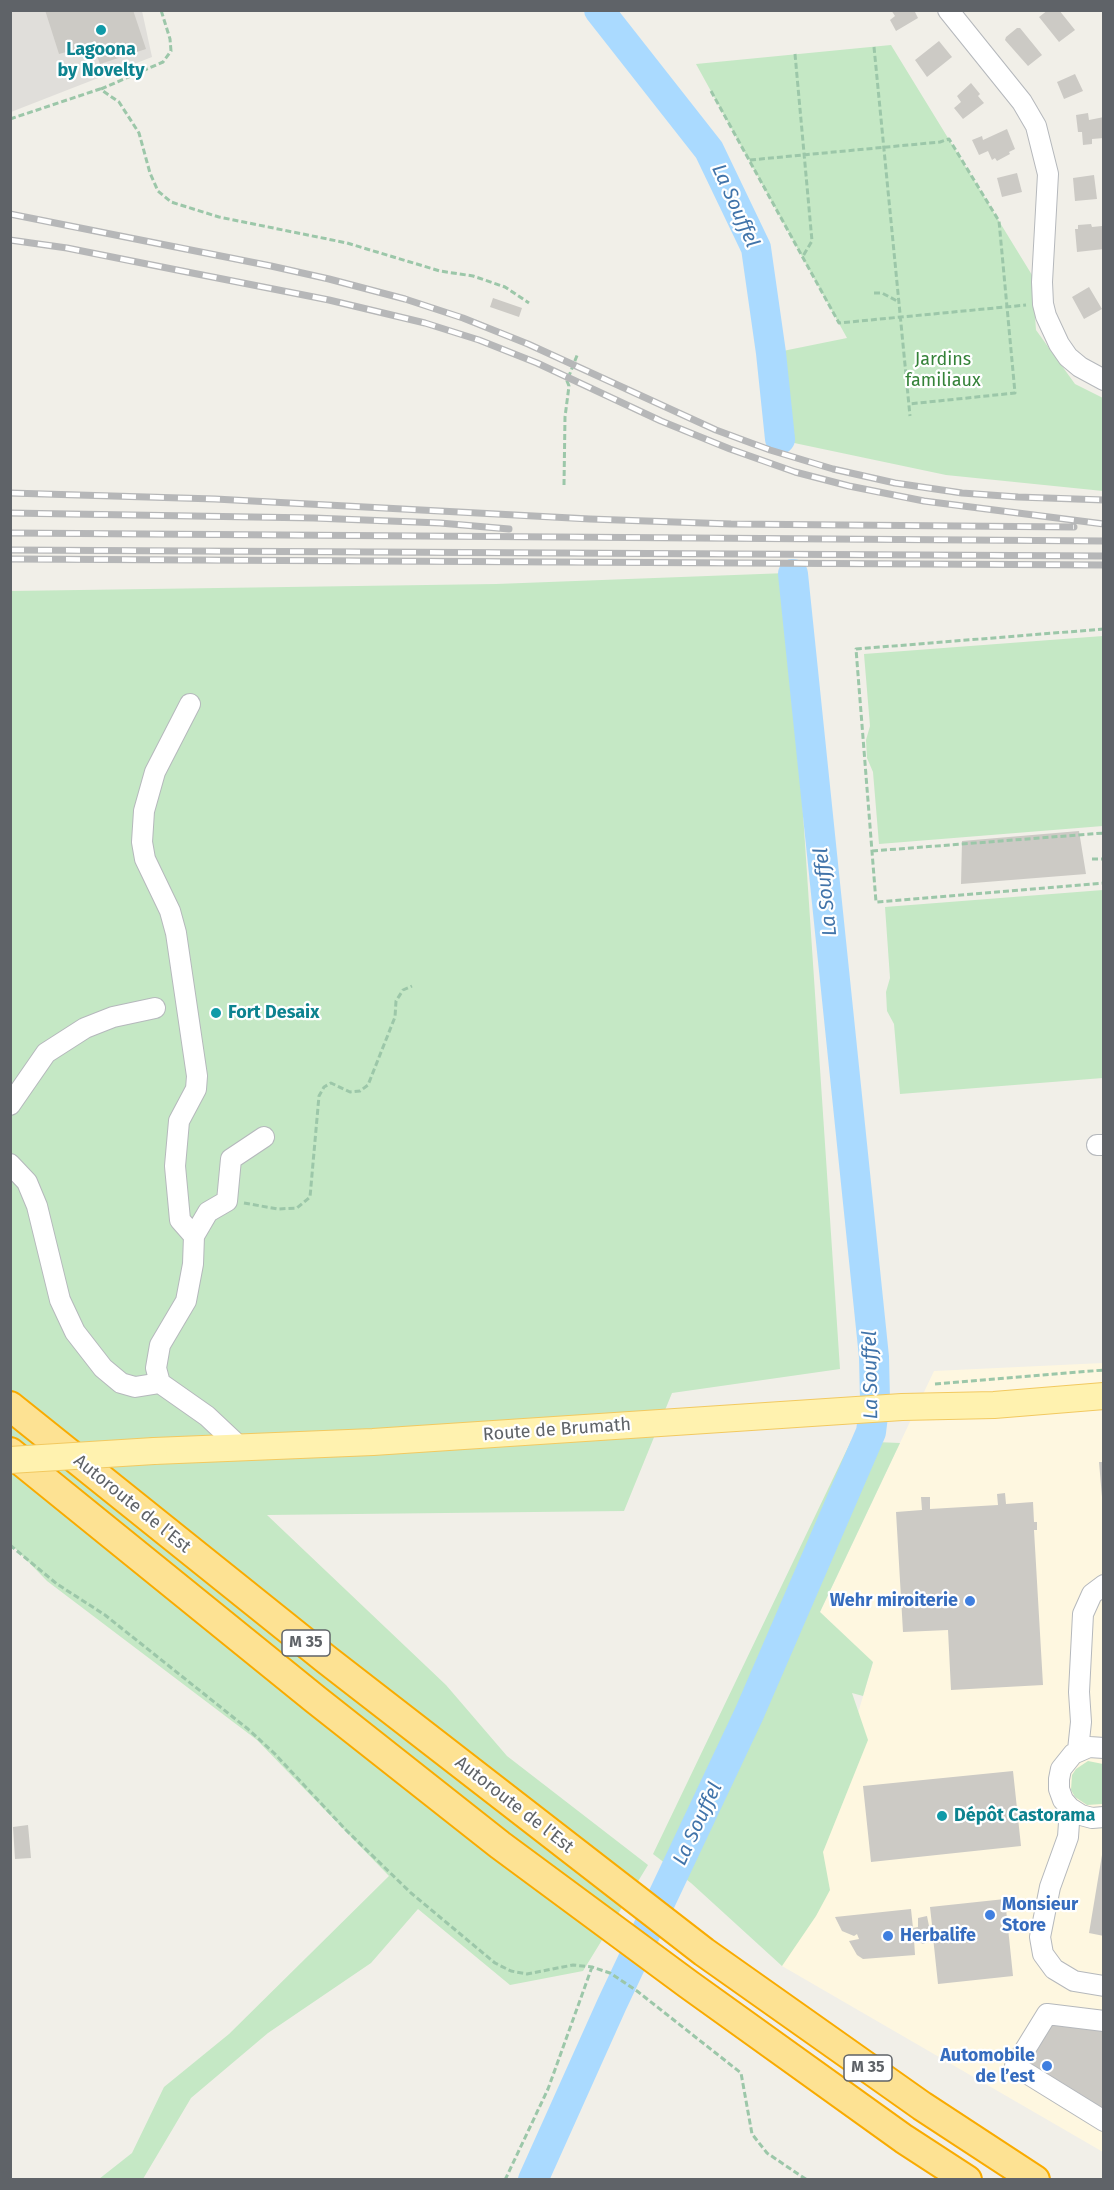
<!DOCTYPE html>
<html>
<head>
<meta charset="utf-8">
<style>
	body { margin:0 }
	#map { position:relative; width:1114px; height:2190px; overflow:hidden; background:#f1efe8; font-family:"Fira Sans",sans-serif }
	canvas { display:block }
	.frame { position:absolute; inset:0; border:12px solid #5f6368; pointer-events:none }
</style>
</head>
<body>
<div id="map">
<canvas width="1114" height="2190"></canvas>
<div class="frame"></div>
</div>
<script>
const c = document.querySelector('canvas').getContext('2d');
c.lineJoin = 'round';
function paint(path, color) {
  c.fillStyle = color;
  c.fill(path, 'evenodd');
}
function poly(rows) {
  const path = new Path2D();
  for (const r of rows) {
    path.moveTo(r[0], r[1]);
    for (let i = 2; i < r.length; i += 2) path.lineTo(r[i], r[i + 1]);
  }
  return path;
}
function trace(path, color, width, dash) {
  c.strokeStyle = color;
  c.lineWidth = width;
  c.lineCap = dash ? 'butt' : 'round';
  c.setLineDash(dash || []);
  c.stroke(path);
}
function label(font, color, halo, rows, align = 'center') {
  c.font = font + ' "Fira Sans",sans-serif';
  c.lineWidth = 4.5;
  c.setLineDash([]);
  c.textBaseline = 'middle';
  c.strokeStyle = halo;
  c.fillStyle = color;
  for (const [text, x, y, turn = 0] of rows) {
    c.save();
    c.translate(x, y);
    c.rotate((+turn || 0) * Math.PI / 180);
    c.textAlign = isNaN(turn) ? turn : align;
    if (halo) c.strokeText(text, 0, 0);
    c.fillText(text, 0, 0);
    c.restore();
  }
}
const commercial = poly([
	[1103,1363,1103,2152,782,1966,873,1663,820,1612,934,1371]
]);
const industrial = poly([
	[11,11,142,11,152,57,11,112]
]);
const green = poly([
	[891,45,1032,275,1036,330,1075,384,1103,398,1103,491,946,475,780,440,773,353,847,338,696,64],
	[787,573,840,1369,672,1393,624,1511,267,1515,446,1685,507,1756,648,1865,583,1971,510,1985,418,1909,371,1963,268,2033,191,2098,143,2179,99,2179,132,2153,164,2087,229,2034,389,1876,257,1740,47,1581,11,1544,10,591,496,584],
	[1103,636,1103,826,879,844,873,772,867,758,866,740,870,726,864,654],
	[1103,890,1103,1078,900,1094,894,1024,887,1011,886,992,890,978,885,907],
	[851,1441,900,1443,820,1612,873,1662,863,1696,852,1693,868,1740,823,1852,830,1890,816,1916,782,1966,691,1883,653,1854],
	[1088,1761,1103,1764,1104,1803,1102,1804,1087,1805,1075,1797,1071,1790,1072,1775,1076,1769]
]);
const river = poly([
	[599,10,709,150,756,248,771,353,780,439],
	[533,2180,612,2004,749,1714,871,1432,875,1400,874,1357,793,574]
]);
const building = poly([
	[45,10,133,10,146,49,100,64,95,50,73,58,70,51,59,54],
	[891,10,914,10,918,18,896,31,890,20,895,16],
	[1048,10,1059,10,1075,30,1059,42,1039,17],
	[1017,28,1020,28,1042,55,1028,66,1005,40,1006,37],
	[939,41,952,57,927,77,915,60],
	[1075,74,1083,91,1064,99,1057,82],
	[971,83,980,94,978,96,984,103,963,119,954,108,961,102,957,96],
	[1088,113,1089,120,1104,117,1104,138,1092,139,1092,144,1083,145,1082,132,1078,132,1076,115],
	[1007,129,1015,149,1009,152,1010,154,997,161,995,158,992,160,988,151,979,155,972,140,982,136,983,140],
	[1017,173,1022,192,1002,197,997,178],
	[1094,175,1097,199,1075,201,1073,178],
	[1091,224,1092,227,1102,226,1104,249,1077,252,1075,229,1078,229,1078,225],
	[1089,287,1102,309,1084,319,1072,297],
	[493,298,522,308,519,317,490,307],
	[1079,831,1086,874,961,884,962,841],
	[1099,1462,1104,1462,1104,1497,1102,1497],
	[1005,1493,1006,1504,1033,1502,1034,1522,1037,1522,1037,1530,1034,1530,1043,1685,951,1690,948,1630,903,1632,896,1512,922,1510,921,1497,930,1497,930,1509,998,1505,997,1494],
	[1013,1771,1021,1846,871,1862,863,1786],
	[28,1825,31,1858,15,1859,13,1827],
	[1102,1855,1104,1856,1104,1936,1089,1933],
	[1005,1899,1013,1976,938,1984,933,1937,930,1938,928,1942,923,1944,914,1939,915,1955,863,1959,857,1955,849,1941,859,1939,857,1934,854,1936,842,1931,835,1917,911,1909,913,1928,918,1927,918,1918,927,1916,929,1926,932,1925,930,1907],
	[1050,2022,1104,2030,1104,2118,1022,2068]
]);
const path = poly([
	[874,47,910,416],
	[795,54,812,241,803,256],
	[101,89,163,62,171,51,170,39,161,10],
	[711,91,839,323,1026,305],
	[10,119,100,89,119,102,139,133,150,173,158,191,171,202,219,217,347,243,440,271,473,276,505,287,529,303],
	[750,160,940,142,949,139,999,221,1015,393,909,404],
	[874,293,882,293,899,302],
	[564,485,565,417,569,386,567,381,578,353],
	[1104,629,856,649,876,902,1104,883],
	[872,851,1104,833],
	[1092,859,1104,859],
	[244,1203,278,1209,297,1208,310,1197,319,1096,324,1087,331,1083,350,1092,360,1091,368,1085,395,1017,396,1001,403,990,412,986],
	[935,1384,1104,1370],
	[10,1545,57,1584,105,1615,248,1729,274,1753,346,1830,411,1893,495,1963,511,1971,527,1974,573,1965,592,1967,610,1973,637,1991,741,2073,752,2134,767,2153,807,2180],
	[505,2180,548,2089,592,1967]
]);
const minor = poly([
	[948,10,1022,102,1036,126,1048,174,1042,282,1043,304,1046,316,1059,344,1068,357,1080,367,1104,380],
	[190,704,155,772,144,811,142,842,145,859,170,911,176,933,197,1076,196,1089,179,1121,175,1166,180,1220,194,1236],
	[10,1105,46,1053,85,1028,113,1017,155,1008],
	[1097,1145,1104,1145],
	[10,1164,27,1182,37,1206,60,1300,75,1332,103,1368,121,1383,135,1387,160,1383],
	[240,1447,207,1416,160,1383,156,1368,160,1345,186,1301,193,1264,194,1236,208,1212,227,1201,231,1159,264,1137],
	[1104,1748,1089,1747,1073,1754,1061,1769,1059,1779,1059,1789,1063,1800,1070,1808,1081,1815,1092,1818,1104,1817],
	[1078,1750,1081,1722,1079,1692,1083,1614,1092,1594,1104,1585],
	[1070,1808,1068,1837,1050,1887,1040,1937,1043,1954,1054,1969,1074,1981,1104,1986],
	[1104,2021,1047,2014,1015,2066,1104,2121]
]);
const major = poly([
	[154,1451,373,1442,902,1407,994,1405,1104,1396]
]);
const highway = poly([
	[10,1406,327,1660,704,1952,922,2106,1035,2180],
	[10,1452,315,1699,500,1845,688,1984,904,2139,967,2180]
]);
const rail = poly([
	[10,214,271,266,329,279,405,299,463,318,528,344,716,430,770,450,833,469,895,483,962,493,1018,497,1104,500],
	[10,240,67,248,177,270,329,300,425,323,479,340,537,363,661,421,730,449,795,472,849,486,924,501,1104,524],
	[10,493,215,499,590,519,731,524,1074,527],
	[10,513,314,518,440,523,509,529],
	[10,533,1104,541],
	[10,550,1104,556],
	[10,559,1104,565]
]);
const majorBridge = poly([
	[10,1460,154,1451]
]);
const markers = [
	[101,30,6,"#0f9aa8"],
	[216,1013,6,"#0f9aa8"],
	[970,1601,6,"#3f7fe0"],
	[942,1816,6,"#0f9aa8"],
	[990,1915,6,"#3f7fe0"],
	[888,1936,6,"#3f7fe0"],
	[1047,2066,6,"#3f7fe0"]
];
const shields = [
	[306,1643,48],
	[868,2068,48]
];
const shieldNames = [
	["M 35",306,1643],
	["M 35",868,2068]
];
const cultureNames = [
	["Lagoona",101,50,"center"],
	["by Novelty",101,71,"center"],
	["Fort Desaix",228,1013],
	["Dépôt Castorama",954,1816]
];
const parkNames = [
	["Jardins",943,360],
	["familiaux",943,381]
];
const streetNames = [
	["Route de Brumath",557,1430,-4],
	["Autoroute de l’Est",132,1504,39],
	["Autoroute de l’Est",514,1805,38]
];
const shopNames = [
	["Wehr miroiterie",958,1601],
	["Monsieur",1002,1905,"left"],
	["Store",1002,1926,"left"],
	["Herbalife",900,1936,"left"],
	["Automobile",1035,2056],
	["de l’est",1035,2077]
];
const waterNames = [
	["La Souffel",735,206,66],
	["La Souffel",826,892,-96],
	["La Souffel",871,1375,-91],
	["La Souffel",698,1824,-65]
];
paint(commercial, '#fef7e0');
paint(industrial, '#e0deda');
paint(green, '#c5e8c5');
trace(river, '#aadaff', 30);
paint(building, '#cccac5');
trace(minor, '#b5b8bc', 22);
trace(major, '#f2c960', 28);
trace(highway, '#f9ab00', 32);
trace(path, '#9cc7a9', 3, [6, 3]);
trace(minor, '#fff', 20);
trace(major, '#fff2af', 26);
trace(highway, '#fde293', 28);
trace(rail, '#b6b7b8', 7);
trace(rail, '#fff', 4.5, [14]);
trace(majorBridge, '#f2c960', 28, []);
trace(majorBridge, '#fff2af', 26);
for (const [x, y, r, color] of markers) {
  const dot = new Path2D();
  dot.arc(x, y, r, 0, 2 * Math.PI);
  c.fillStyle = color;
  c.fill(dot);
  trace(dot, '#fff', 2);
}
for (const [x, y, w] of shields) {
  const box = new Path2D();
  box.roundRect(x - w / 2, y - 13, w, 26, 4.5);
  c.fillStyle = '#fff';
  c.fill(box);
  trace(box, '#5f6368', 1.5);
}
label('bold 16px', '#5f6368', null, shieldNames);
label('bold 18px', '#0d838f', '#fff', cultureNames, 'left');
label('18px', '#348238', '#fff', parkNames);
label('18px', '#5f6368', '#fff', streetNames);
label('bold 18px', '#366cbe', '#fff', shopNames, 'right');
label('italic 20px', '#4174aa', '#fff', waterNames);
</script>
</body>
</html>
